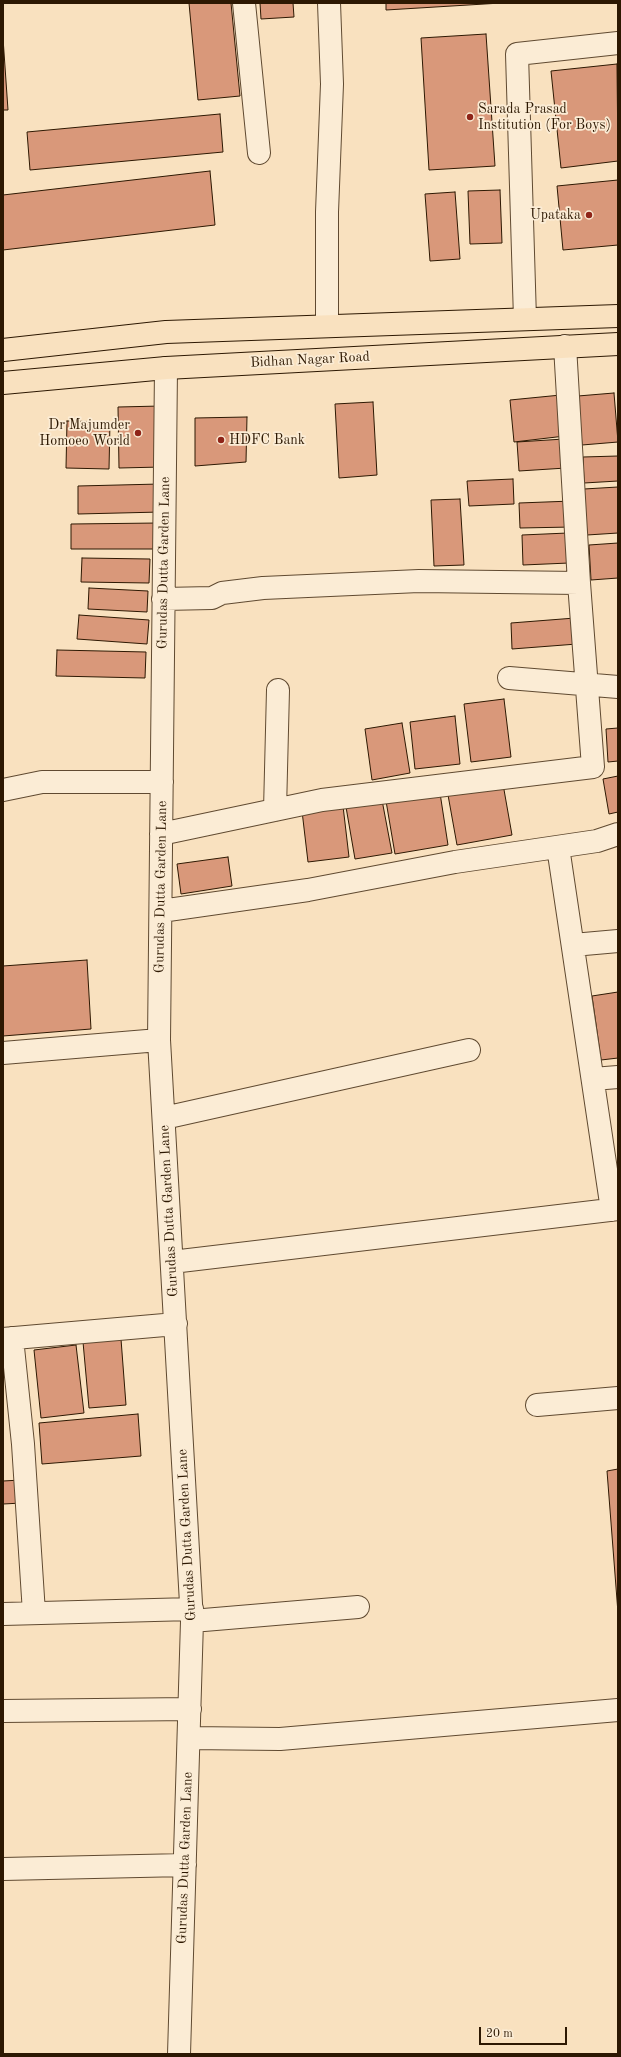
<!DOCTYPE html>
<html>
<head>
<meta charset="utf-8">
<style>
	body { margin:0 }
	#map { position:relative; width:621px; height:2057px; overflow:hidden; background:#f9e1bf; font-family:"Old Standard TT",serif }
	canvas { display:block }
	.frame { position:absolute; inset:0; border:4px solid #2d1802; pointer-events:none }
	.scale { position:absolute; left:479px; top:2027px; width:88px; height:18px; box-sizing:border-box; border:2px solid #2d1802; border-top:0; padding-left:5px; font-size:12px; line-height:14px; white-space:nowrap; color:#2d1802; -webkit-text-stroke:3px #fbecd5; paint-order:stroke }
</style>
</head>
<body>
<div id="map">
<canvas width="621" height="2057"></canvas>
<div class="frame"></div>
<div class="scale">20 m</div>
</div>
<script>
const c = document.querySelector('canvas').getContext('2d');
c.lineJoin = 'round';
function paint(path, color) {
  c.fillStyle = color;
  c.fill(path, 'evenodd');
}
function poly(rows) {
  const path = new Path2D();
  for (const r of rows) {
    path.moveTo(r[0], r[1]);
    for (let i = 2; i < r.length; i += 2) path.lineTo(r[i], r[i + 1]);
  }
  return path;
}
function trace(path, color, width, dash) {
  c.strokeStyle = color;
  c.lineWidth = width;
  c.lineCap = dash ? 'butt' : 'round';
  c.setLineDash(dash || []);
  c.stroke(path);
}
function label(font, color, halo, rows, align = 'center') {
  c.font = font + ' "Old Standard TT",serif';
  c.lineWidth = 3.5;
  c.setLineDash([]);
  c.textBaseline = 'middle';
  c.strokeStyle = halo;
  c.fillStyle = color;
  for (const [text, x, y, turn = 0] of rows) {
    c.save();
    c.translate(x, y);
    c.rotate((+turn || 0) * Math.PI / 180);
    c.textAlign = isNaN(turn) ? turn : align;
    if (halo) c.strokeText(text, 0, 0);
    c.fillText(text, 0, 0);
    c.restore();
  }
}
const building = poly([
	[189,3,231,3,240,96,198,100,189,3],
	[260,3,293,3,294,17,261,19,260,3],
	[386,3,501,3,386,10,386,3],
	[486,34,495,166,429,170,421,38,486,34],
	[3,38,8,110,3,110,3,38],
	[617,64,618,161,561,168,551,71,617,64],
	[220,114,223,152,30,170,27,132,220,114],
	[210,171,215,225,3,250,3,195,210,171],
	[618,180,618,245,563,250,557,186,618,180],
	[500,190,502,243,470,244,468,191,500,190],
	[455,192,460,259,430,261,425,194,455,192],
	[614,393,618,442,582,445,578,396,614,393],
	[561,395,565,436,514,442,510,400,561,395],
	[373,402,377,475,339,478,335,404,373,402],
	[161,406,162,467,119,468,118,407,161,406],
	[247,417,246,462,195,466,195,418,247,417],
	[67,421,110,422,109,469,66,468,67,421],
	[564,439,566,468,519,471,517,442,564,439],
	[618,456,618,481,584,483,583,457,618,456],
	[513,479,514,504,469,506,467,481,513,479],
	[160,484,161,512,78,514,78,486,160,484],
	[618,487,618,533,587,535,584,489,618,487],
	[460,499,464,565,434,566,431,500,460,499],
	[572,501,572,527,520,528,519,503,572,501],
	[159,523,159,549,71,549,71,524,159,523],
	[568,533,569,563,523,565,522,535,568,533],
	[618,543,618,578,591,580,589,545,618,543],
	[82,558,150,559,149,583,81,582,82,558],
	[89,588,148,591,147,612,88,609,89,588],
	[79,615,149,620,147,644,77,639,79,615],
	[575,618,577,644,512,649,511,623,575,618],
	[57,650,146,652,145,678,56,676,57,650],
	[504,699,511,757,471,762,464,704,504,699],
	[455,716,460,764,415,769,410,722,455,716],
	[402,723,410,773,372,780,365,729,402,723],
	[618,728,618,761,608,762,606,729,618,728],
	[618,776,618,812,609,814,603,779,618,776],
	[503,784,512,835,457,845,448,795,503,784],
	[440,793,448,845,395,854,386,801,440,793],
	[382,800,392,853,355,859,346,807,382,800],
	[343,806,349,857,308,862,302,811,343,806],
	[228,857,232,886,181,894,177,864,228,857],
	[87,960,91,1029,3,1036,3,966,87,960],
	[618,992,618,1058,601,1060,592,996,618,992],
	[121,1339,126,1405,89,1408,83,1342,121,1339],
	[76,1345,84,1413,41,1418,34,1350,76,1345],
	[138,1414,141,1456,42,1464,39,1423,138,1414],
	[618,1469,618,1613,607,1471,618,1469],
	[21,1480,22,1503,3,1504,3,1481,21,1480]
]);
const minor = poly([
	[244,3,259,153],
	[525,319,517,54,618,43],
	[327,326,327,212,332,84,329,3],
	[166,368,159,1040,192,1621,179,2054],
	[163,599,212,598,222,593,263,588,419,581,579,583],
	[509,678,618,687],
	[3,790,42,782,162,782],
	[275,810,278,690],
	[161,834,322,800,593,767,579,583,565,346],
	[558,847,612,1210],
	[161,911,308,890,455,862,597,841,618,834],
	[573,945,618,941],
	[3,1053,159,1040],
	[593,1079,618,1077],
	[164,1118,469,1050],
	[172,1262,618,1209],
	[12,1338,23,1444,34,1613],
	[3,1339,176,1324],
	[537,1405,618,1398],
	[3,1614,192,1609],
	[192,1621,358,1607],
	[3,1711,190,1709],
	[189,1738,280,1739,618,1710],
	[3,1869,185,1865]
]);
const major = poly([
	[3,350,166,332,618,316],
	[3,383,166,368,618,344]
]);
const markers = [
	[470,117,4,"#8f2418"],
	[589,215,4,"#8f2418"],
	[138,433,4,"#8f2418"],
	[221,440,4,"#8f2418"]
];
const poiNames = [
	["Sarada Prasad",478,109],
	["Institution (For Boys)",478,125],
	["Upataka",581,215,"right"],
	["Dr Majumder",130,425,"right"],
	["Homoeo World",130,441,"right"],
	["HDFC Bank",229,440]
];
const streetNames = [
	["Bidhan Nagar Road",310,360,-3],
	["Gurudas Dutta Garden Lane",164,563,-89],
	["Gurudas Dutta Garden Lane",161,887,-89],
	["Gurudas Dutta Garden Lane",169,1211,-93],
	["Gurudas Dutta Garden Lane",187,1535,-93],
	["Gurudas Dutta Garden Lane",185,1858,-88]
];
paint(building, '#d9987a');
trace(building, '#2d1802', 1);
trace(minor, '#604a31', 24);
trace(major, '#2d1802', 24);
trace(minor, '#fbecd5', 22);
trace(major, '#f9e1bf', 22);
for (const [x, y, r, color] of markers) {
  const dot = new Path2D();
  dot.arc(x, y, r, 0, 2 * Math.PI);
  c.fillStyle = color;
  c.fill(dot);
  trace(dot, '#fbecd5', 1.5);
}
label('14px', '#2d1802', '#fbecd5', poiNames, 'left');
label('14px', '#2d1802', '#fbecd5', streetNames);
</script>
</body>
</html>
